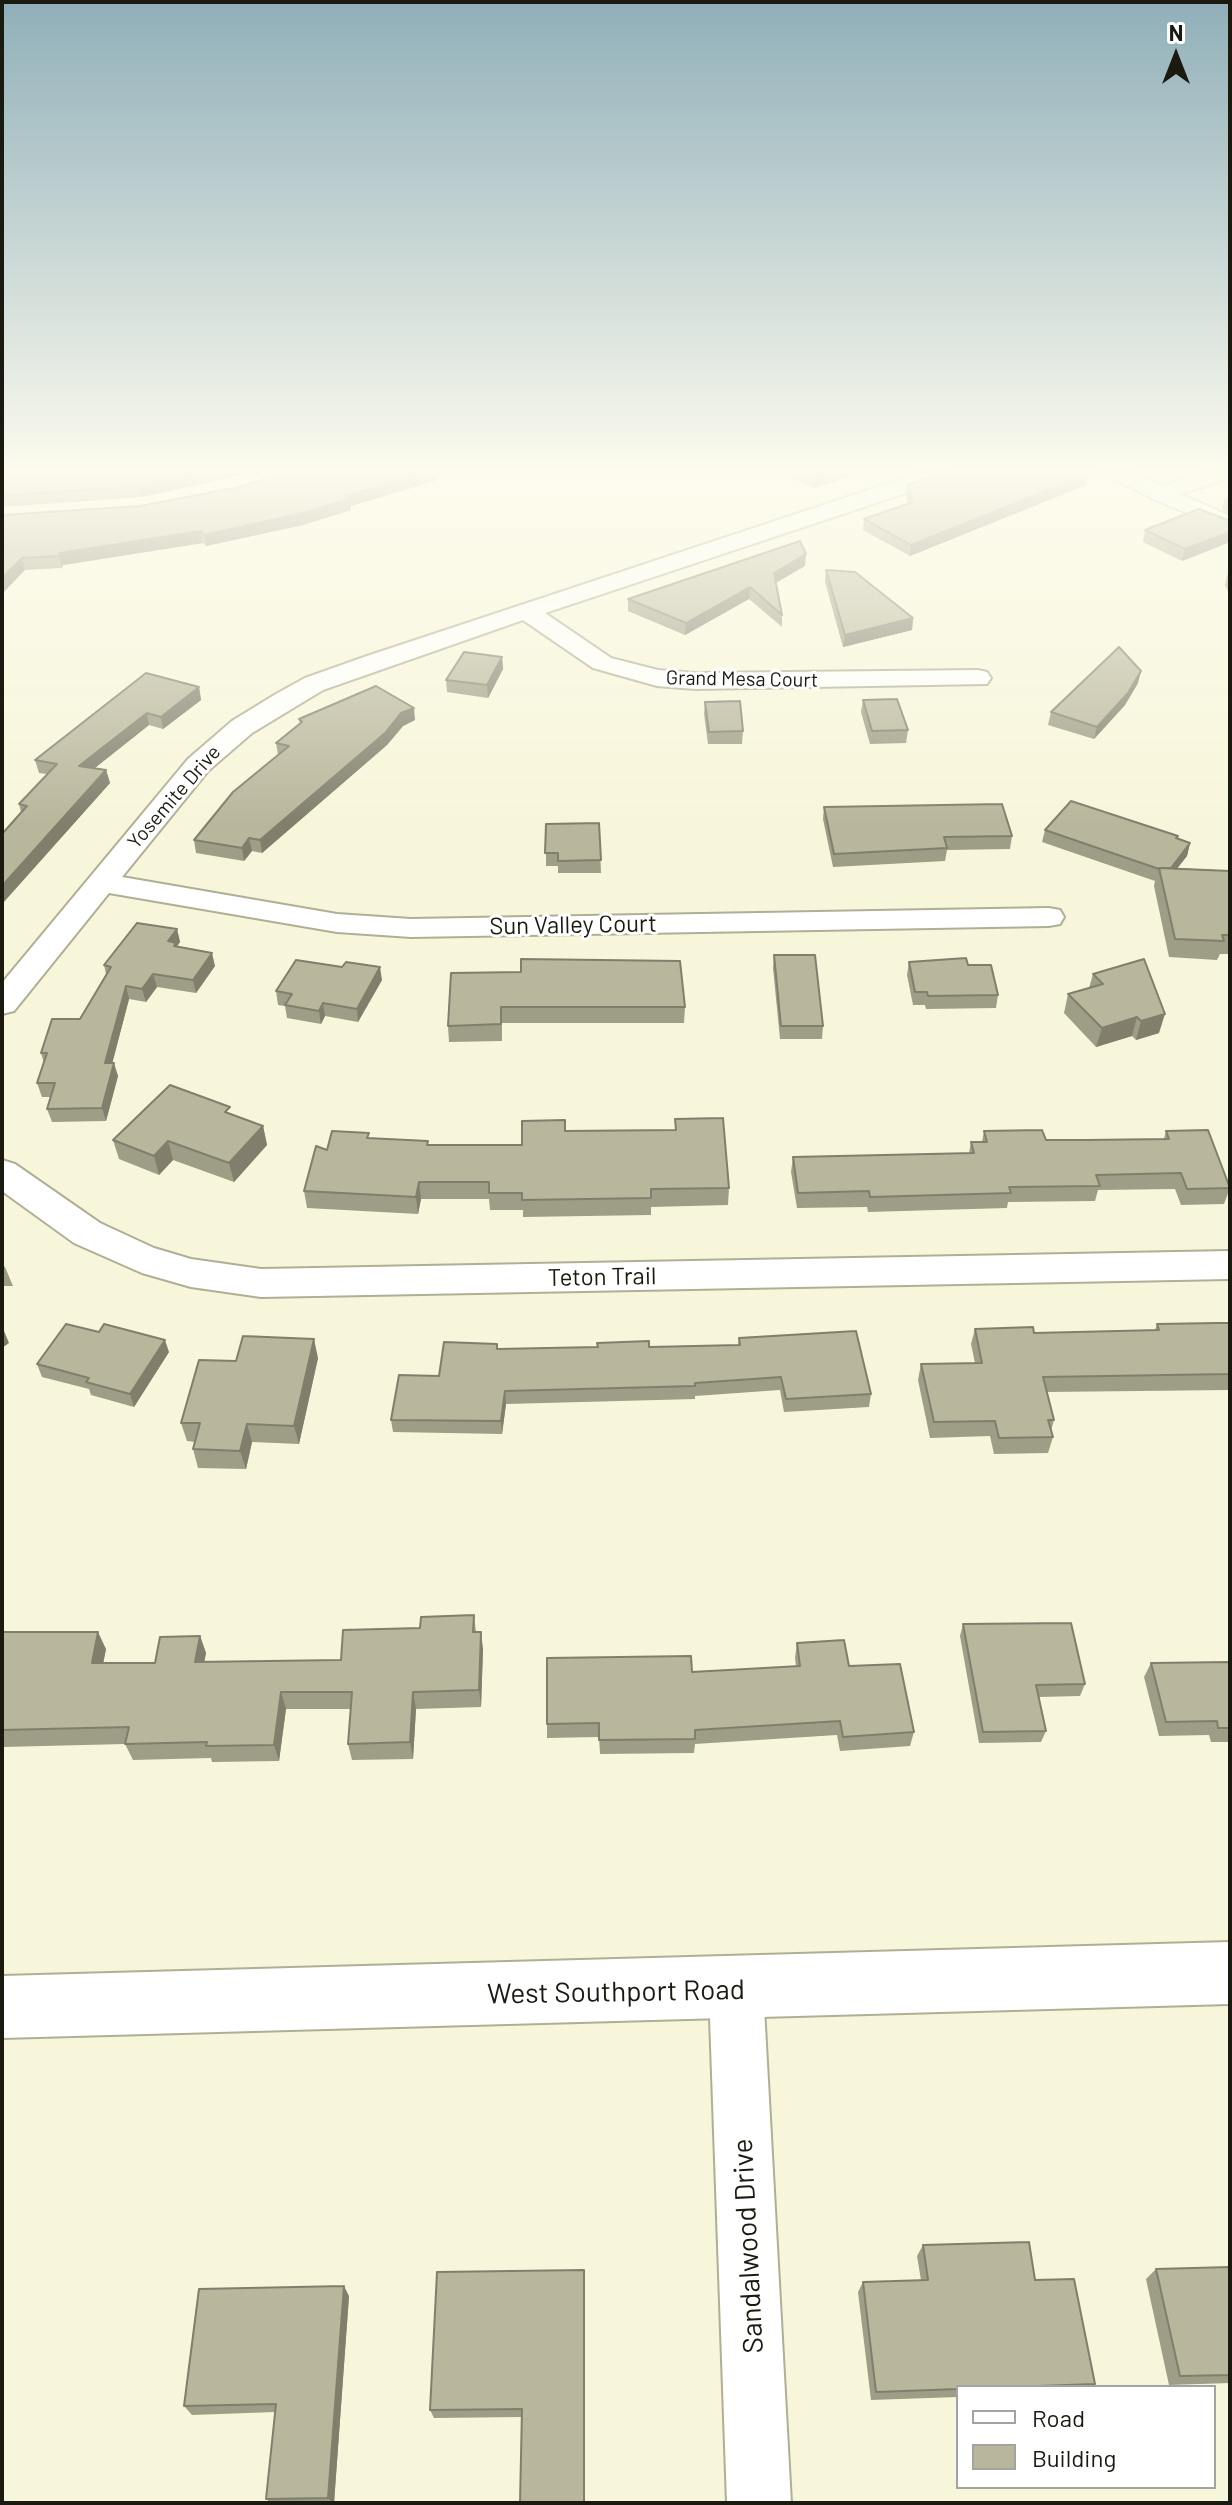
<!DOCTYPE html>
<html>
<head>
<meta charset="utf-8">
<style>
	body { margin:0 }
	#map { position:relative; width:1232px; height:2505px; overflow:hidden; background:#f8f6da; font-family:Barlow,sans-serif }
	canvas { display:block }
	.frame { position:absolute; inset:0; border:4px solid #1b1a10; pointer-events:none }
	.legend { position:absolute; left:956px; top:2385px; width:260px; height:104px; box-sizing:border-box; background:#fff; border:2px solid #a4a39f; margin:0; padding:10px 14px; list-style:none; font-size:24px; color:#1b1a10 }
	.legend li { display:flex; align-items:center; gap:16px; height:40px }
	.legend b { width:40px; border:2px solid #a4a39f }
	.north { position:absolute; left:1136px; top:16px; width:80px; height:80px; -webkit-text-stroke:6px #fff; paint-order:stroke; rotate:0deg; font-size:22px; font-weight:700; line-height:32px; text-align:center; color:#1b1a10 }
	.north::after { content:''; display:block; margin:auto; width:28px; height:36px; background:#1b1a10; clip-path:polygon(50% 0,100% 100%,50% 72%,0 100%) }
</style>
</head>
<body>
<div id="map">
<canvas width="1232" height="2505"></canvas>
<div class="frame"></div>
<ul class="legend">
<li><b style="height:10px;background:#fff"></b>Road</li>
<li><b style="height:22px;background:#b8b69b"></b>Building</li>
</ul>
<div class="north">N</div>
</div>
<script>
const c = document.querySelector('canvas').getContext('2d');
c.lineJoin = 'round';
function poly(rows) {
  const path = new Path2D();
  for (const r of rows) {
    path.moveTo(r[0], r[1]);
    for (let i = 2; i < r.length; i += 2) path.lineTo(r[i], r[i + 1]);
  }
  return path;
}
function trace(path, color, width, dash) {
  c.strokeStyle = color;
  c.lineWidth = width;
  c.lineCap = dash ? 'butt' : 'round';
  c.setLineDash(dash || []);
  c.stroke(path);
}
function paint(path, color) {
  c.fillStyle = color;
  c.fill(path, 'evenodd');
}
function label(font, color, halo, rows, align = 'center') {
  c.font = font + ' Barlow,sans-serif';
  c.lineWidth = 6;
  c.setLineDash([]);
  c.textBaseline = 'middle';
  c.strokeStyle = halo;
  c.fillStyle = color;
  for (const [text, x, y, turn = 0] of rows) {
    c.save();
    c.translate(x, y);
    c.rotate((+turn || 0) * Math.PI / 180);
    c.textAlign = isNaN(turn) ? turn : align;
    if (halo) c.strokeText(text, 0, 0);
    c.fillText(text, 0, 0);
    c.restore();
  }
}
const street = poly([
	[920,473,954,473,951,478,545,613,611,658,658,670,695,673,978,670,987,672,991,678,987,684,695,689,657,686,593,668,523,620,323,690,252,733,208,771,122,877,337,914,411,919,1049,908,1060,910,1064,917,1060,924,1049,926,411,937,337,932,109,893,14,1011,2,1014,2,983,188,759,232,721,276,694,305,678,367,656,920,473],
	[1104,473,1134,473,1163,486,1198,473,1230,473,1228,478,1181,494,1230,516,1230,531,1153,499,1104,473],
	[2,1160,15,1164,100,1223,154,1248,191,1259,261,1269,1230,1251,1230,1279,261,1297,191,1287,142,1273,74,1243,2,1191,2,1160],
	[736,1962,755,1970,763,1989,791,2503,727,2503,709,1989,717,1970,736,1962]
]);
const secondary = poly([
	[1230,1942,1230,2004,2,2038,2,1976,1230,1942]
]);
const wall = poly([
	[2,473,250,473,142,497,2,507],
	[784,473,860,473,813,488],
	[436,474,437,480,351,506,351,510,303,525,206,546,203,543,63,565,62,568,25,570,2,515,140,506,234,488],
	[1088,474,1086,485,910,556,863,530,864,519,908,504,906,496,907,485],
	[1230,496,1230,514,1222,509,1225,498],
	[1230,521,1230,542,1182,561,1143,542,1145,530],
	[805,566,776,583,782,615,782,627,749,599,685,635,628,611,628,599],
	[826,570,913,618,912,630,843,647,825,582],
	[1230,571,1230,596,1225,585,1228,572],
	[502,657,503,669,488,698,447,692,446,680],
	[1138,683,1125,705,1094,739,1048,725,1051,712],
	[199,687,201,700,163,729,149,725,95,768,106,770,110,783,2,904,2,834,21,812,19,804,47,774,39,773,35,760],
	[863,700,908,730,906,743,870,744,861,712],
	[705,702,743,731,742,744,708,744,704,714],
	[299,719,415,720,403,726,387,745,262,853,252,851,244,861,196,853,194,840,278,755,276,743,300,724],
	[824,807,1012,836,1010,849,947,850,945,861,833,867,823,819],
	[599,823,601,873,558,873,558,866,546,866,546,824],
	[1045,830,1177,839,1190,843,1187,856,1177,868,1230,871,1230,954,1220,954,1217,960,1169,957,1154,886,1155,881,1042,842],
	[177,929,180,942,177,947,215,966,196,993,157,987,146,1002,129,999,112,1063,118,1076,106,1121,52,1122,47,1109,51,1097,42,1097,37,1083,44,1063,41,1053,80,1019,106,974,104,965],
	[774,955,823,1026,822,1039,780,1039,773,968],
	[909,962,968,965,998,995,996,1008,926,1009,925,1005,913,1005,907,975],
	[451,973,685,1007,684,1023,502,1023,502,1041,449,1042,448,1026],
	[1093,974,1159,1033,1136,1040,1132,1036,1096,1047,1064,1013,1068,994,1089,988],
	[382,980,358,1022,325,1016,321,1024,287,1018,285,1006,278,1005,276,991],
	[232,1114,263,1126,267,1145,234,1182,173,1160,159,1175,119,1159,113,1140],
	[675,1119,729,1188,728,1205,651,1207,651,1215,523,1217,523,1210,490,1210,489,1199,421,1199,418,1214,307,1208,304,1191,327,1150,369,1138,429,1145,522,1145,566,1131,675,1130],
	[984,1131,1046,1140,1164,1139,1166,1131,1230,1188,1224,1204,1181,1205,1175,1189,1098,1190,1095,1201,1008,1202,1007,1208,868,1212,867,1207,797,1208,791,1172,793,1157,969,1153,971,1142,982,1142],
	[2,1265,5,1267,13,1286,2,1286],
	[1230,1323,1230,1390,1047,1392,1054,1420,1051,1431,1053,1437,1048,1453,994,1454,990,1436,930,1438,918,1380,921,1364,975,1363,971,1344,975,1329,1034,1333,1155,1330,1157,1324],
	[739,1338,871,1394,869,1407,784,1412,780,1390,695,1396,695,1399,506,1404,502,1434,393,1432,391,1420,439,1376,498,1349,738,1345],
	[169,1352,134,1407,91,1395,89,1389,42,1377,37,1364],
	[318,1358,299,1444,252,1442,246,1469,198,1468,193,1449,195,1442,187,1441,181,1423,236,1361],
	[474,1615,476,1632,483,1649,481,1707,416,1709,413,1759,352,1760,348,1744,351,1709,286,1709,279,1761,212,1762,211,1758,133,1760,125,1744,2,1747,2,1632,106,1649,103,1663,155,1663,200,1636,206,1653,204,1662,341,1660,420,1628],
	[963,1624,1085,1684,1080,1696,1039,1697,1046,1731,1041,1742,979,1743,960,1636],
	[797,1643,849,1666,914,1732,910,1746,840,1751,837,1735,695,1744,694,1753,600,1754,599,1737,547,1738,547,1724,692,1672,796,1666,795,1658],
	[1230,1662,1230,1742,1211,1742,1209,1735,1159,1736,1144,1677,1151,1663],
	[923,2245,1035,2280,1095,2384,1091,2387,958,2387,958,2397,871,2400,858,2292,863,2282,921,2280,917,2256],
	[1230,2267,1230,2383,1169,2385,1146,2279,1156,2269],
	[584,2270,585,2503,520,2503,522,2417,434,2418,430,2410],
	[349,2296,334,2503,271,2503,266,2499,275,2412,192,2415,184,2406]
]);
const shadedWall = poly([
	[196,473,250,473,142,497,139,486],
	[420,473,439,473,436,474,437,480,351,506,351,510,303,525,206,546,204,535],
	[825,473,860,473,813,488,814,477],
	[1088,474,1086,485,910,556,911,545],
	[201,531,203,543,63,565,62,568,59,556,60,553],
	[1230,532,1230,542,1182,561,1185,549],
	[806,554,805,566,773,584,774,573],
	[22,558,25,570,2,594,2,578],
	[750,587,749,599,685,635,686,623],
	[913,618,912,630,843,647,845,635],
	[502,657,503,669,488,698,487,685],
	[1141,671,1138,683,1125,705,1094,739,1097,727],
	[199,687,201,700,163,729,161,717],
	[414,708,415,720,403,726,387,745,262,853,260,840,401,713],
	[147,713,149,725,82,778,79,766],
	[106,770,110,783,2,904,2,886],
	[249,838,252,851,244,861,242,848],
	[1190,843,1187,856,1165,884,1168,872],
	[177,929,180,942,177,946,179,956,168,941],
	[212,953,215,966,196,993,193,980],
	[380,967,382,980,358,1022,357,1009],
	[153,974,157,987,146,1002,142,989],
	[126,986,129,999,109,1076,105,1063],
	[323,1003,325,1016,321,1024,319,1011],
	[1165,1014,1159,1033,1136,1040,1141,1021],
	[1137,1017,1132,1036,1096,1047,1102,1028],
	[114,1063,118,1076,106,1121,102,1108],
	[263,1126,267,1145,234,1182,229,1163],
	[168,1141,173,1160,159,1175,154,1156],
	[419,1182,421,1199,418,1214,416,1197],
	[2,1326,9,1343,2,1348],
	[314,1339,318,1358,299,1444,294,1426],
	[165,1340,169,1352,134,1407,130,1394],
	[505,1391,506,1404,502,1434,501,1421],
	[247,1424,252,1442,246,1469,240,1451],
	[98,1632,106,1649,100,1680,92,1663],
	[481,1632,483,1649,481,1707,479,1690],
	[200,1636,206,1653,201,1680,195,1662],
	[281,1692,286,1709,279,1761,274,1745],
	[413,1692,416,1709,413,1759,410,1742],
	[344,2286,349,2296,334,2503,333,2503,328,2498]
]);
const building = poly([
	[2,473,196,473,139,486,2,496,2,485,3,481,2,481,2,473],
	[286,473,420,473,345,496,350,499,302,513,204,535,201,531,60,553,59,556,22,558,2,578,2,515,140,506,234,488,286,473],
	[808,473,825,473,814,477,808,473],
	[942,473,1082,473,1088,474,911,545,864,519,913,502,907,485,942,473],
	[1199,509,1230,521,1230,532,1185,549,1145,530,1199,509],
	[800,541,806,554,774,573,782,615,750,587,686,623,628,599,800,541],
	[826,570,855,572,913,618,845,635,826,570],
	[1119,647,1141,671,1128,693,1097,727,1051,712,1119,647],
	[464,652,502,657,487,685,446,680,464,652],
	[146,673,199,687,161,717,147,713,79,766,106,770,2,886,2,834,27,806,19,804,57,764,35,760,146,673],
	[376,686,414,708,401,713,385,733,260,840,249,838,242,848,194,840,233,792,289,746,276,743,302,722,299,719,376,686],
	[897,699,908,730,872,731,863,700,897,699],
	[740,701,743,731,709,732,705,702,740,701],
	[1071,801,1178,836,1176,838,1190,843,1171,868,1159,868,1159,869,1045,830,1071,801],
	[1002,804,1012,836,944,837,947,848,834,854,824,807,1002,804],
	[599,823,601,860,558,861,558,853,545,853,546,824,599,823],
	[1159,868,1230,871,1230,935,1222,935,1224,941,1175,939,1159,868],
	[137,923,177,929,168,941,176,943,174,946,212,953,193,980,153,974,142,989,126,986,105,1063,114,1063,102,1108,47,1109,55,1083,37,1083,47,1053,41,1053,52,1019,80,1019,111,967,104,965,137,923],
	[774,955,815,955,823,1026,781,1026,774,955],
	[966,958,968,965,991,965,998,995,928,996,927,992,915,992,909,962,966,958],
	[521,959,680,961,685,1007,501,1007,501,1024,448,1026,451,973,521,972,521,959],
	[1144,959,1165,1014,1141,1021,1137,1017,1102,1028,1068,994,1103,984,1093,974,1144,959],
	[296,960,342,967,346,962,380,967,357,1009,323,1003,319,1011,285,1005,292,994,276,991,296,960],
	[170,1085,230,1107,225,1112,263,1126,229,1163,168,1141,154,1156,113,1140,170,1085],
	[723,1118,729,1188,651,1189,651,1198,522,1200,522,1193,489,1193,489,1182,419,1182,416,1197,304,1191,316,1146,327,1150,332,1131,369,1133,367,1138,428,1141,427,1145,522,1145,522,1121,565,1120,565,1131,676,1130,675,1119,723,1118],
	[1042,1130,1046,1140,1085,1140,1169,1139,1166,1131,1208,1130,1230,1188,1187,1189,1181,1173,1096,1175,1100,1186,1009,1187,1011,1193,870,1197,869,1191,798,1193,793,1157,974,1153,971,1142,987,1142,984,1131,1042,1130],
	[1217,1323,1230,1323,1230,1374,1043,1377,1054,1420,1048,1420,1053,1437,999,1438,995,1421,934,1422,921,1364,982,1363,975,1329,1033,1327,1034,1333,1159,1330,1157,1324,1217,1323],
	[66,1324,99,1332,104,1324,165,1340,130,1394,86,1382,89,1378,37,1364,66,1324],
	[856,1331,871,1394,786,1399,781,1377,695,1383,695,1386,505,1391,501,1421,391,1420,399,1375,439,1376,444,1342,497,1344,497,1349,598,1347,597,1343,649,1341,649,1347,740,1345,739,1338,856,1331],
	[243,1336,314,1339,294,1426,247,1424,240,1451,193,1449,200,1423,181,1423,199,1360,236,1361,243,1336],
	[474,1615,473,1632,481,1632,479,1690,413,1692,410,1742,348,1744,352,1692,281,1692,274,1745,206,1746,207,1742,125,1744,129,1727,2,1730,2,1632,98,1632,92,1663,155,1663,160,1637,200,1636,195,1662,341,1660,343,1630,420,1628,421,1617,474,1615],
	[1071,1623,1085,1684,1036,1685,1046,1731,983,1732,963,1624,1071,1623],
	[844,1640,849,1666,900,1664,914,1732,843,1737,840,1721,695,1730,695,1739,599,1740,599,1723,547,1724,547,1658,691,1656,692,1672,800,1666,797,1643,844,1640],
	[1230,1662,1230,1728,1218,1728,1217,1721,1166,1722,1151,1663,1230,1662],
	[1029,2242,1035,2280,1074,2279,1095,2384,1011,2387,958,2387,958,2389,876,2392,863,2282,928,2280,923,2245,1029,2242],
	[1230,2267,1230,2375,1180,2376,1156,2269,1230,2267],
	[584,2270,584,2503,520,2503,522,2409,430,2410,437,2272,584,2270],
	[344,2286,328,2498,266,2499,276,2404,184,2406,199,2289,344,2286]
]);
const farStreetnames = [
	["Grand Mesa Court",742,679,1],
	["Yosemite Drive",174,797,-49]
];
const streetNames = [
	["Sun Valley Court",573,925,-1],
	["Teton Trail",602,1277,-1]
];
const nearStreetnames = [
	["West Southport Road",616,1992,-1],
	["Sandalwood Drive",748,2246,-93]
];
trace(street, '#b0ae94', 4);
trace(secondary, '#b0ae94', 4);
paint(street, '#fff');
paint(secondary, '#fff');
paint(wall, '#9e9d85');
paint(shadedWall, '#817f6c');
paint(building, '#b8b69b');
trace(building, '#817f6c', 2);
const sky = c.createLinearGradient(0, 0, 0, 824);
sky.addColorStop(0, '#90afb9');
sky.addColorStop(0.57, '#fcfbee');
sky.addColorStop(1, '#fcfbee00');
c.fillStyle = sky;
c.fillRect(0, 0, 1232, 824);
label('20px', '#1b1a10', '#fff', farStreetnames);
label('24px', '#1b1a10', '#fff', streetNames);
label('28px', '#1b1a10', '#fff', nearStreetnames);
</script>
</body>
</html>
